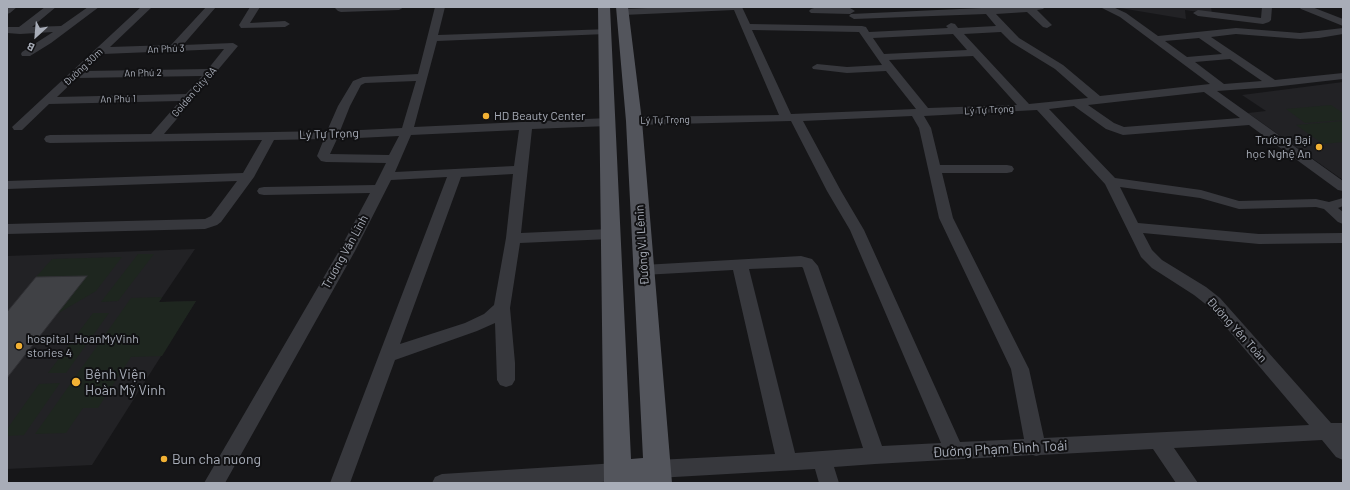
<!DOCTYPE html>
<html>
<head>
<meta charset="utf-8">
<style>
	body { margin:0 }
	#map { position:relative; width:1350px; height:490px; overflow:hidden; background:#161618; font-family:Barlow,sans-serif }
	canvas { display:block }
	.frame { position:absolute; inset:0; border:8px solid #a8adb8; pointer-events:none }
	.north { position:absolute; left:16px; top:16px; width:40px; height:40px; -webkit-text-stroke:3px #111113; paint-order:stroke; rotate:206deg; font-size:11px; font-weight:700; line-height:16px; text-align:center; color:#a8adb8 }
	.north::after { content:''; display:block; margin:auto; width:14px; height:18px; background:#a8adb8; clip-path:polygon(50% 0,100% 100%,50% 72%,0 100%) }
</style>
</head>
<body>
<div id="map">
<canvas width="1350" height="490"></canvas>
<div class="frame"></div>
<div class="north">B</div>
</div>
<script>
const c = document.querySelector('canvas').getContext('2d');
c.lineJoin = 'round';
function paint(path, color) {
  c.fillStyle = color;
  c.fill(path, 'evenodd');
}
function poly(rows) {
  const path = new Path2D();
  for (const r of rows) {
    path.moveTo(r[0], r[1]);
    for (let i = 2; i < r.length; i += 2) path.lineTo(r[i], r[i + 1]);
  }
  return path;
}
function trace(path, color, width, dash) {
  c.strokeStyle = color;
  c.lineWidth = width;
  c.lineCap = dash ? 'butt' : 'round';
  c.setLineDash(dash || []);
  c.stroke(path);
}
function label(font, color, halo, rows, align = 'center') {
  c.font = font + ' Barlow,sans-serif';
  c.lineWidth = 4;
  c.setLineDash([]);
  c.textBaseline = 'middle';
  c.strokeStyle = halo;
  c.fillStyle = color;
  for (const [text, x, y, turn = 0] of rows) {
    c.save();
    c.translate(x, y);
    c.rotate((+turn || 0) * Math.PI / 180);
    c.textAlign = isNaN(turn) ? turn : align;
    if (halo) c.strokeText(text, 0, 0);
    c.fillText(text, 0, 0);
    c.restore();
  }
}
const built = poly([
	[1114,7,1211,7,1212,14,1185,10,1186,19],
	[1343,82,1343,180,1248,113,1266,111,1242,95],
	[195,249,159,302,196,301,92,465,7,469,7,256]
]);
const green = poly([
	[1331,105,1343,113,1343,120,1305,123,1286,109],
	[1343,121,1343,142,1323,144,1296,125],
	[138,254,154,254,118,301,101,302],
	[122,257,96,291,57,314,36,277,52,259],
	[162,297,159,302,196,301,162,356,131,357,98,408,83,408,66,433,35,434,131,298],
	[93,313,109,313,66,373,48,373],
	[60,383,24,435,7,436,7,429,39,384]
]);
const building = poly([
	[87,276,57,314,7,378,7,312,36,277,87,276]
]);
const minor = poly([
	[7,7,17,7,10,13,7,14,7,7],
	[45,7,56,7,32,27,61,26,88,7,99,7,51,43,30,56,22,56,21,54,22,52,53,32,20,34,7,33,7,27,19,27,45,7],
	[141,7,152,7,110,47,171,45,206,7,216,7,183,45,233,43,238,46,196,96,195,99,193,100,164,134,327,131,338,106,353,81,363,77,418,74,435,7,445,7,438,35,610,29,611,31,606,34,437,41,414,127,608,118,612,119,614,122,612,125,608,126,532,129,521,233,610,229,615,231,617,234,615,237,610,239,520,243,510,308,515,363,515,380,512,385,506,387,500,385,497,380,495,323,477,331,395,360,350,483,330,483,447,177,391,180,355,251,225,483,204,483,339,251,370,193,264,195,259,194,257,191,259,188,264,187,375,185,386,163,326,162,321,161,317,156,324,139,274,140,254,177,221,222,217,225,205,229,7,234,7,224,205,219,211,216,237,181,7,189,7,181,243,173,262,140,50,143,46,142,44,139,46,136,50,135,151,134,180,101,49,104,22,130,14,130,12,127,141,7],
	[224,49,208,69,84,71,103,54,224,49],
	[202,76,186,94,57,97,77,78,202,76],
	[416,81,402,128,340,131,350,106,361,85,365,83,416,81],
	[519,130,514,166,395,172,411,135,519,130],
	[399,136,389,155,330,154,337,139,399,136],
	[513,174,506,238,494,305,484,314,465,323,400,344,461,177,513,174],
	[250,7,260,7,250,23,285,21,290,24,285,27,241,28,239,25,250,7],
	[334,7,404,7,399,10,341,12,338,11,334,7],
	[671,7,742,7,750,24,862,26,866,27,869,32,948,28,946,26,951,23,955,24,958,28,996,26,986,14,854,19,849,16,851,14,981,8,980,7,1045,7,1043,9,1037,10,1052,25,1047,28,1043,27,1027,12,996,14,1019,38,1063,65,1100,96,1210,84,1120,17,1100,7,1113,7,1126,13,1158,36,1236,28,1300,33,1343,28,1343,34,1319,38,1300,39,1236,34,1211,37,1275,80,1343,73,1343,79,1273,87,1217,91,1343,181,1343,191,1338,190,1249,125,1123,135,1106,129,1074,106,1049,109,1115,178,1201,190,1239,201,1316,199,1329,202,1343,198,1343,206,1338,208,1343,212,1343,224,1338,222,1324,209,1316,207,1239,209,1200,198,1120,187,1138,223,1259,234,1343,233,1343,243,1259,244,1143,233,1152,250,1162,260,1206,287,1220,298,1331,423,1343,423,1343,460,1336,457,1322,440,1174,448,1198,483,1176,483,1153,449,1040,455,1036,456,1033,455,875,464,834,467,839,483,819,483,815,469,657,478,650,475,647,469,650,463,657,460,775,454,733,270,643,275,637,274,635,270,637,266,643,265,801,256,812,259,818,266,882,446,941,443,850,230,827,191,791,121,634,125,630,124,628,121,630,118,634,117,779,115,734,10,623,15,618,12,623,9,671,7],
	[752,30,859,32,882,65,847,67,817,64,812,67,813,69,847,73,886,71,916,109,791,114,752,30],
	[1001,32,1011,42,1055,69,1088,98,1029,104,964,34,1001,32],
	[953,34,967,50,884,54,873,38,953,34],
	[1199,38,1222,54,1187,57,1165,41,1199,38],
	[973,56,1017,105,928,108,889,60,973,56],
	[1230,59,1262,81,1224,84,1195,62,1230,59],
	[1204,92,1240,118,1124,127,1114,123,1088,105,1204,92],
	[1037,110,1105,184,1141,257,1152,268,1194,295,1208,306,1309,425,1044,438,1029,369,953,218,942,173,1007,173,1012,172,1014,169,1012,166,1007,165,940,165,931,128,924,116,1037,110],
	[912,116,919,128,939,218,1011,369,1024,439,960,442,864,230,841,191,803,121,912,116],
	[802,267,803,268,863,448,795,453,749,269,802,267],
	[1262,7,1272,7,1271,20,1269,22,1263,24,1198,16,1193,13,1198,10,1261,18,1262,7],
	[1299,7,1312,7,1343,19,1343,26,1301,9,1299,7],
	[814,8,850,8,855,11,850,14,811,13,809,11,811,9,814,8],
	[617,463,624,466,627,472,624,478,617,481,585,483,432,483,435,477,442,474,617,463]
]);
const major = poly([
	[598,7,610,7,631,459,643,458,626,121,616,7,628,7,642,121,672,483,644,482,604,483,598,7]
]);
const markers = [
	[486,116,4,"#f2b134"],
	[1319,147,4,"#f2b134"],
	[19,346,4,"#f2b134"],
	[76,382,5,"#f2b134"],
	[164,459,4,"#f2b134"]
];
const farStreetnames = [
	["An Phú 3",166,49,-2],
	["Đường 30m",83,67,-43],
	["An Phú 2",143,73,-1],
	["Golden City 6A",194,92,-49],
	["An Phú 1",118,99,-1],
	["Lý Tự Trọng",989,110,-3],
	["Lý Tự Trọng",665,120,-1]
];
const poiNames = [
	["HD Beauty Center",494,116],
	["Trường Đại",1311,140,"right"],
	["học Nghệ An",1311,154,"right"],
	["hospital_HoanMyVinh",27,339],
	["stories 4",27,353]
];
const streetNames = [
	["Lý Tự Trọng",329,134,-2],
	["Đường V.I Lênin",642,245,-94],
	["Trương Văn Lĩnh",345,252,-61],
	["Đường Yên Toàn",1237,330,48]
];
const nearPoinames = [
	["Bệnh Viện",85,374],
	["Hoàn Mỹ Vinh",85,390],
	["Bun cha nuong",172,459]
];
const nearStreetnames = [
	["Đường Phạm Đình Toái",1000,449,-3]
];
paint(built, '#222225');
paint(green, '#1e261f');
paint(building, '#404145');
trace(building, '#303034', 1);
paint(minor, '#37383d');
paint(major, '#53555c');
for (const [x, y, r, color] of markers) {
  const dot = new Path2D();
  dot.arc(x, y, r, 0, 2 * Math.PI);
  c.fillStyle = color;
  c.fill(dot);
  trace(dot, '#111113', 1.5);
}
label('10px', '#a8adb8', '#111113', farStreetnames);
label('12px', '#a8adb8', '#111113', poiNames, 'left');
label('12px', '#a8adb8', '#111113', streetNames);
label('14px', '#a8adb8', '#111113', nearPoinames, 'left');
label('14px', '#a8adb8', '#111113', nearStreetnames);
</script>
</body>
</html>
